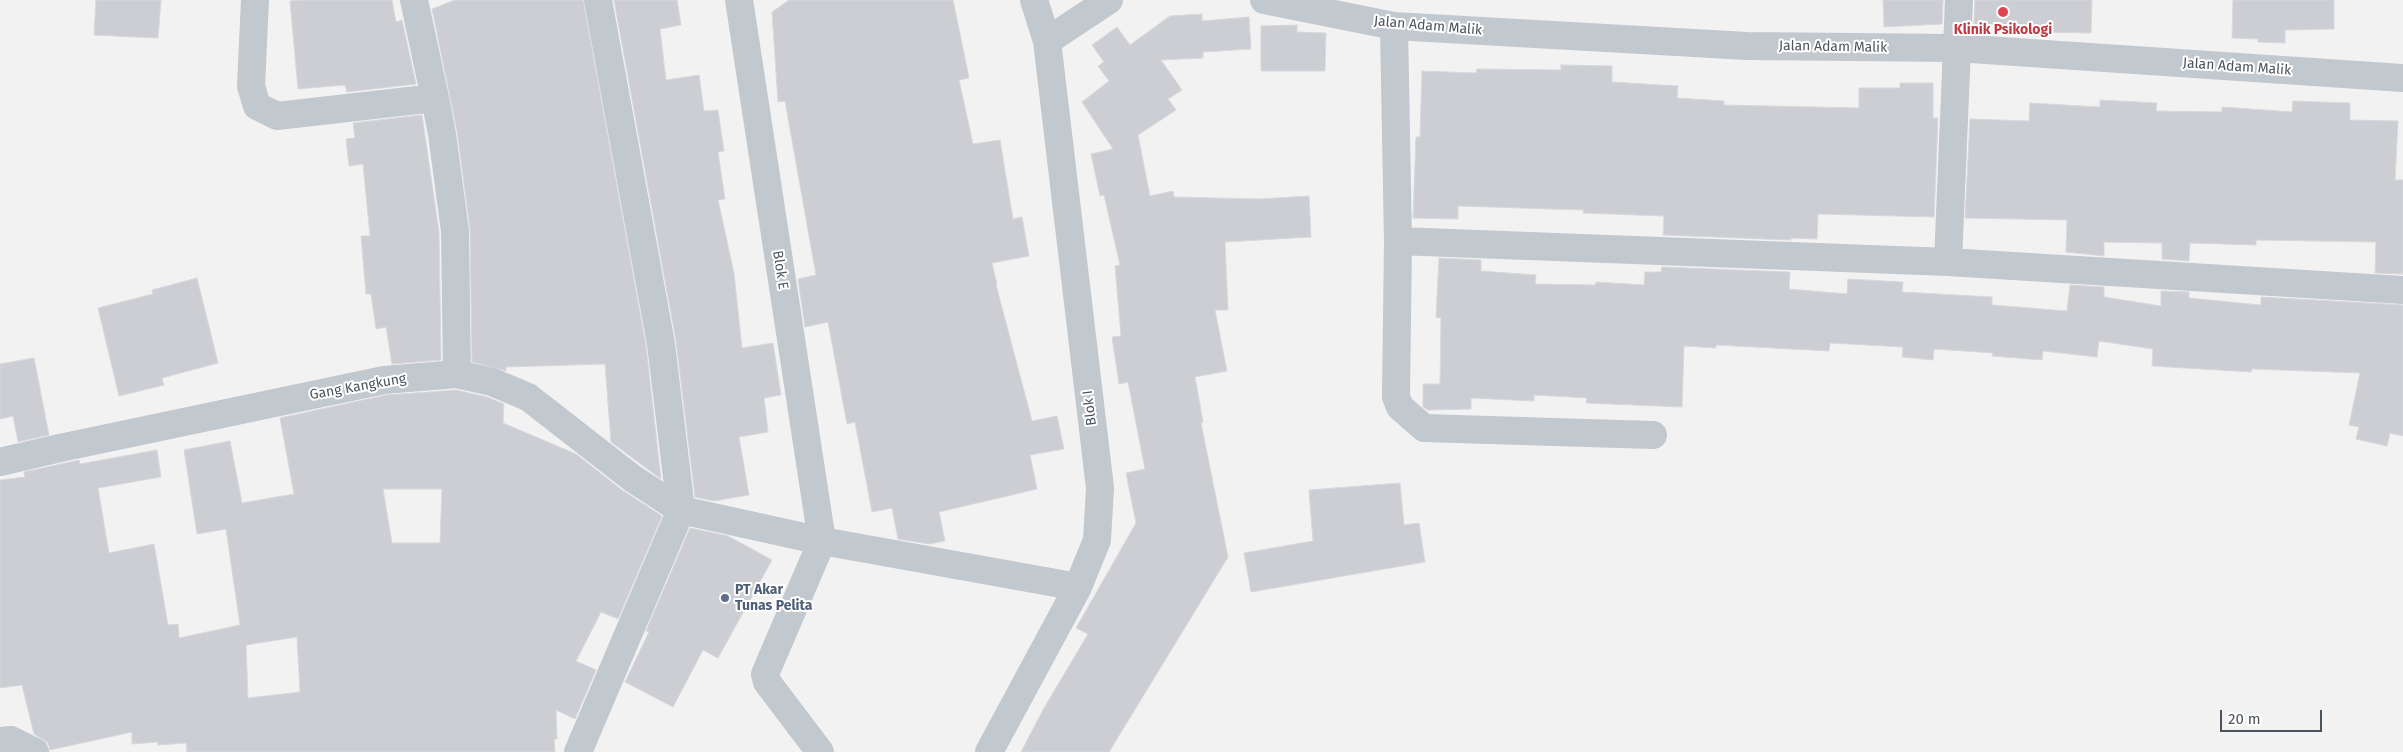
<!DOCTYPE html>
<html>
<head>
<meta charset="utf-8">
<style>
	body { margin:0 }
	#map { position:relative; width:2403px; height:752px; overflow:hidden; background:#f3f2f2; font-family:"Fira Sans",sans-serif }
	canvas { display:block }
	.scale { position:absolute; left:2220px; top:710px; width:102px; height:22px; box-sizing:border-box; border:2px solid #4b545d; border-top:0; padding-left:6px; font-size:15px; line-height:18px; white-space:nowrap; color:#4b545d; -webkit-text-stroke:4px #fff; paint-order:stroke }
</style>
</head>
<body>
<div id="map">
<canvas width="2403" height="752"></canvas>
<div class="scale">20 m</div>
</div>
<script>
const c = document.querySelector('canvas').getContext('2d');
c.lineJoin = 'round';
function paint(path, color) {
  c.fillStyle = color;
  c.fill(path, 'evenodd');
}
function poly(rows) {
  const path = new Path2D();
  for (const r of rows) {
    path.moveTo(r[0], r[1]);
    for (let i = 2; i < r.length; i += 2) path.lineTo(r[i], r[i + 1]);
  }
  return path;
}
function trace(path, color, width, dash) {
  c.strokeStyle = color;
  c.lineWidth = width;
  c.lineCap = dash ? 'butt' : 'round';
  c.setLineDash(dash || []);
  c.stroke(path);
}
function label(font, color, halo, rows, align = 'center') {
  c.font = font + ' "Fira Sans",sans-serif';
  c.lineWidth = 4;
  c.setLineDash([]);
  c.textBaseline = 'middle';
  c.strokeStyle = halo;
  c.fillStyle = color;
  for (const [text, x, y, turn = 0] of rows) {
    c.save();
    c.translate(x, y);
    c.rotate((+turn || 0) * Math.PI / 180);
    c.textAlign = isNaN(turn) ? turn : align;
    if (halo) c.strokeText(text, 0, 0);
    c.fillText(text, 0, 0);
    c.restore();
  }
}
const building = poly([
	[96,0,161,0,158,38,94,35,96,0],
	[305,0,392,0,396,22,402,20,416,84,347,92,345,85,298,89,290,1,305,0],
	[455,0,583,0,646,346,661,479,611,442,605,364,506,367,506,371,472,362,470,229,457,131,432,9,455,0],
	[614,0,677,0,681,25,660,29,666,80,699,75,704,111,718,110,724,151,718,152,725,199,718,200,734,273,742,348,773,343,781,395,764,398,768,432,739,437,749,495,714,501,695,497,676,341,614,0],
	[789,0,953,0,969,78,959,80,973,144,1000,140,1013,219,1022,217,1029,256,992,263,997,285,996,285,1032,421,1057,416,1064,449,1030,455,1037,489,939,512,945,541,929,544,898,539,892,508,872,512,855,422,847,424,828,322,805,327,798,279,816,275,785,101,778,102,772,12,789,0],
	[1883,0,1943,0,1942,24,1884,27,1883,0],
	[1975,0,2092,0,2091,33,2031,32,2032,26,1974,24,1975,0],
	[2233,0,2334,0,2334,29,2285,30,2285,43,2258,42,2258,39,2232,38,2233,0],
	[1202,14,1202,21,1249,17,1251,49,1203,52,1203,58,1161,60,1182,90,1168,99,1176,110,1138,135,1150,196,1173,191,1174,197,1260,199,1309,196,1311,237,1225,242,1228,310,1215,310,1227,371,1195,377,1203,422,1201,423,1228,557,1109,752,1021,752,1044,708,1088,634,1076,628,1136,523,1126,473,1145,469,1128,382,1119,384,1112,337,1121,336,1115,266,1120,265,1104,195,1100,196,1091,154,1113,149,1082,102,1109,81,1098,66,1104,62,1092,45,1117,27,1130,45,1170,16,1202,14],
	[1297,25,1297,32,1326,33,1325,71,1261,71,1261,26,1297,25],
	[1561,65,1612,66,1612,82,1678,86,1677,98,1724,101,1724,105,1859,108,1859,88,1900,88,1900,83,1933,83,1933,118,1938,118,1934,217,1818,214,1817,239,1791,238,1791,240,1663,235,1664,216,1583,213,1584,210,1458,206,1458,219,1413,218,1416,137,1420,137,1422,71,1476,73,1477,69,1561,70,1561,65],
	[2100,100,2157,103,2156,111,2222,112,2222,107,2292,112,2293,101,2350,103,2350,120,2398,121,2395,180,2403,180,2403,274,2375,273,2376,242,2256,240,2256,245,2190,243,2189,261,2162,259,2162,243,2104,242,2104,256,2066,252,2067,220,1965,218,1970,119,2029,121,2030,103,2100,107,2100,100],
	[422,115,439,232,441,360,392,364,386,327,376,329,371,294,366,294,361,236,370,236,363,164,349,166,346,139,355,138,353,123,422,115],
	[1439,258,1481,260,1481,271,1536,275,1535,284,1595,285,1596,282,1644,285,1645,272,1661,272,1662,267,1790,272,1789,289,1847,294,1848,279,1903,282,1902,292,1992,297,1992,305,2067,311,2070,285,2104,287,2104,297,2161,306,2161,291,2189,292,2189,298,2261,305,2261,297,2403,305,2403,436,2390,433,2387,446,2356,439,2359,427,2349,425,2360,373,2252,369,2251,372,2152,366,2153,349,2099,341,2097,357,2043,351,2042,360,1992,356,1993,353,1934,349,1933,360,1902,357,1903,347,1830,343,1829,351,1716,345,1716,348,1684,346,1682,407,1586,403,1587,398,1534,395,1534,401,1471,398,1471,409,1428,410,1423,407,1423,384,1440,384,1441,318,1436,317,1439,258],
	[197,278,218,363,162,378,164,385,119,396,98,308,153,294,152,290,197,278],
	[34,358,49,435,18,442,13,416,0,419,0,364,34,358],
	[456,390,487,397,504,404,503,423,576,454,622,490,662,516,618,619,601,612,576,661,596,670,575,719,556,710,557,739,554,739,555,752,187,752,186,743,158,745,158,742,132,744,132,732,50,750,48,743,34,734,22,685,0,688,0,480,25,477,24,472,79,460,80,464,157,450,161,477,98,488,109,553,154,544,168,625,178,624,179,638,240,625,226,529,197,534,184,450,230,441,242,503,294,494,280,418,386,395,456,390],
	[383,489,442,489,440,543,392,543,383,489],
	[297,637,300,692,248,698,246,645,297,637],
	[1400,483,1404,525,1419,523,1425,562,1251,592,1244,553,1313,541,1309,490,1400,483],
	[690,528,728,536,772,560,718,658,703,650,673,707,625,682,649,632,646,631,690,528]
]);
const minor = poly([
	[255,0,251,86,257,106,277,116,435,98,442,134,455,231,457,374],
	[414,0,435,98],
	[739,0,822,541,765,674,767,682,820,752],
	[1394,26,1398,241,1396,397,1400,407,1424,428,1653,435],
	[1047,41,1109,0],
	[1398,241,1948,262,2403,290],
	[1948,262,1959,0],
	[0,462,60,448,384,380,457,374,492,382,528,397,632,478,681,510,822,541,1078,587],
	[0,741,11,740,35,752],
	[578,752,681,510,661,344,598,0],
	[989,752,1078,587,1097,540,1100,488,1047,41,1034,0]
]);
const tertiary = poly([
	[1264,0,1394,26,1747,46,1956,48,2403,78]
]);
const markers = [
	[2003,12,6,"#e0444e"],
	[725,598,5,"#5c6f8a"]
];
const streetNames = [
	["Jalan Adam Malik",1428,26,5],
	["Jalan Adam Malik",1833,47,1],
	["Jalan Adam Malik",2237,67,4],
	["Blok E",780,270,81],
	["Gang Kangkung",358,387,-10],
	["Blok I",1090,408,-97]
];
const healthNames = [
	["Klinik Psikologi",2003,30]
];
const serviceNames = [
	["PT Akar",735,590],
	["Tunas Pelita",735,606]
];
paint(building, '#ccced3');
trace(building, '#d6d8dc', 1);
trace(minor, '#c1c8ce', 28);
trace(tertiary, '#c1c8ce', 28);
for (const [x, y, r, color] of markers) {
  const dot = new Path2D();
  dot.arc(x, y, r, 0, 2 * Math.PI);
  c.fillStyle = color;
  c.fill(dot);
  trace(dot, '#fff', 2);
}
label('14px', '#4b545d', '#fff', streetNames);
label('bold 14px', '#be3a42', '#fff', healthNames);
label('bold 14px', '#4e5e75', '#fff', serviceNames, 'left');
</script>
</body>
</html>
